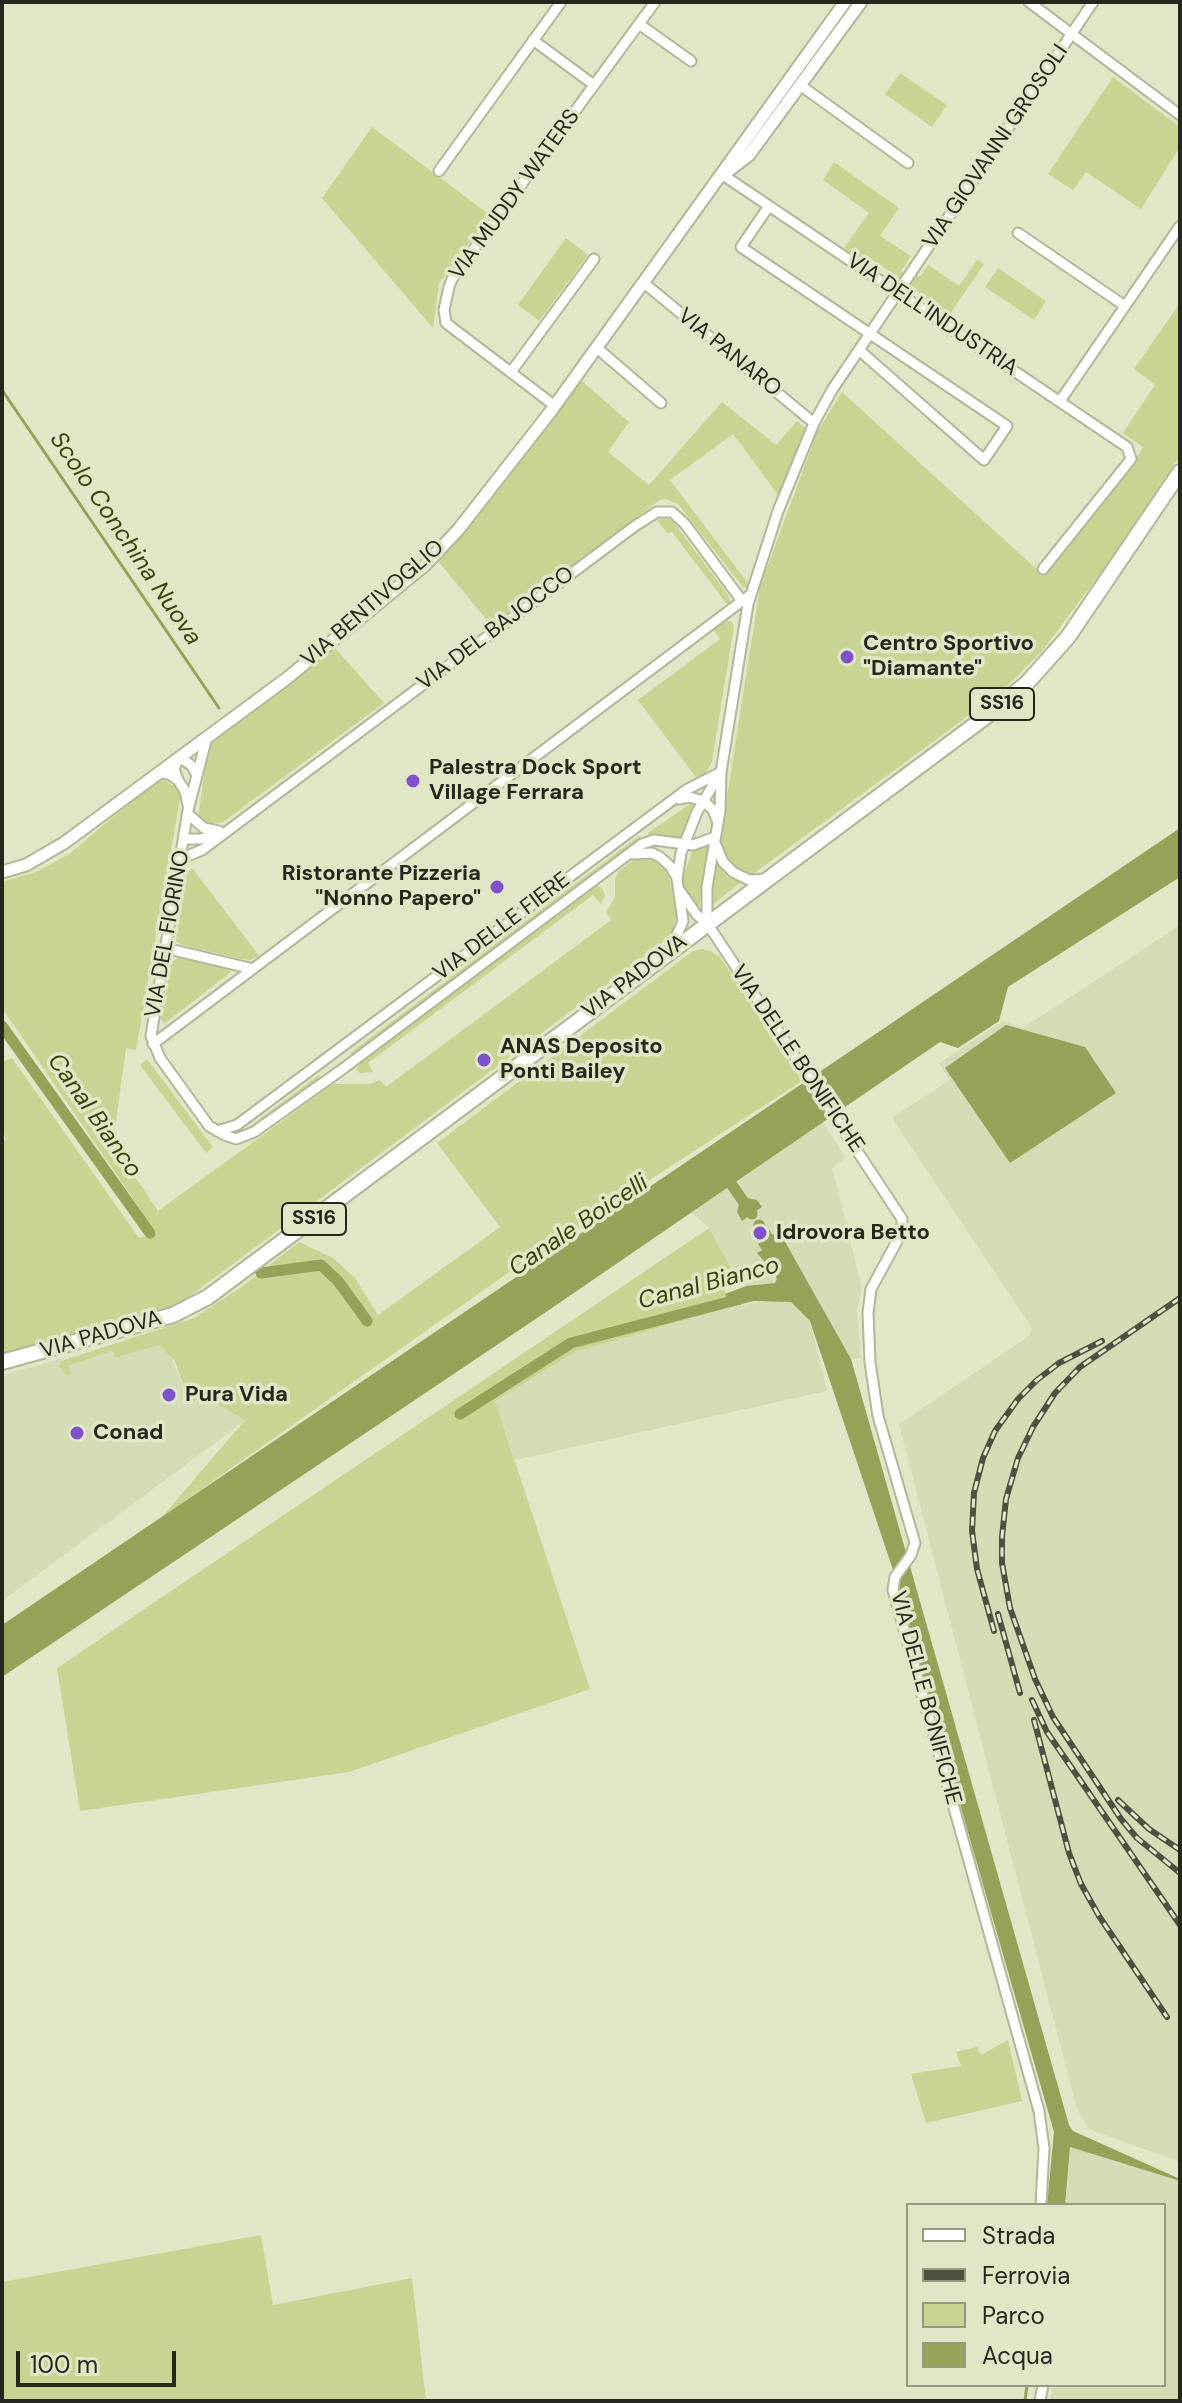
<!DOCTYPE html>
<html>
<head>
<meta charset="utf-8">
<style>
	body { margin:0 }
	#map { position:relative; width:1182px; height:2403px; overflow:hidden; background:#e0e7c7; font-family:"DM Sans",sans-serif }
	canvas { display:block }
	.frame { position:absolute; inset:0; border:4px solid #25281c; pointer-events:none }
	.legend { position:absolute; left:906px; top:2203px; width:260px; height:184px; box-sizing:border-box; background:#e0e7c7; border:2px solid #959b83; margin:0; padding:10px 14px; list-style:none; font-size:24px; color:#25281c }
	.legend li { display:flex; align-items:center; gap:16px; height:40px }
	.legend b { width:40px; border:2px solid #959b83 }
	.scale { position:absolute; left:16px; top:2351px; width:160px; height:36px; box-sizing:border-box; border:4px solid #25281c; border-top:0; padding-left:10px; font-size:24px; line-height:28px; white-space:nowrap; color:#25281c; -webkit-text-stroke:6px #e0e7c7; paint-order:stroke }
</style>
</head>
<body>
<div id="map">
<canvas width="1182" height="2403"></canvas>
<div class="frame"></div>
<ul class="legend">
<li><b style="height:10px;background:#fff"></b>Strada</li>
<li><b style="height:10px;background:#4e5141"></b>Ferrovia</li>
<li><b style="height:22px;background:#c8d492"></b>Parco</li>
<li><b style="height:22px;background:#95a258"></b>Acqua</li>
</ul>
<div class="scale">100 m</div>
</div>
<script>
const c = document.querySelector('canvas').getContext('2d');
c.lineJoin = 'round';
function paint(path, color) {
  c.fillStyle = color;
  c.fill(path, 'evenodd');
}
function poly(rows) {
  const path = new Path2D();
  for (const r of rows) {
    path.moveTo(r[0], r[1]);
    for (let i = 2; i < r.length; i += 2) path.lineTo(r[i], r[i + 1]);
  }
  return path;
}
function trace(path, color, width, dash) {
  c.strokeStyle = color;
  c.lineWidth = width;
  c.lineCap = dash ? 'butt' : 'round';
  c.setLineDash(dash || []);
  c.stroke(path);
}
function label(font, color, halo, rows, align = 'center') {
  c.font = font + ' "DM Sans",sans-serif';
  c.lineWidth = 7;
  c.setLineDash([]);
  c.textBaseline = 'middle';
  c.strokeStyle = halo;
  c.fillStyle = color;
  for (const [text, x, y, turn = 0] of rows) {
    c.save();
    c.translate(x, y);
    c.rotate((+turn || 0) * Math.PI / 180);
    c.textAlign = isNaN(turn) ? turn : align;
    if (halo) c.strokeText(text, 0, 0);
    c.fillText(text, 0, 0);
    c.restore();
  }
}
const built = poly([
	[1180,925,1180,2162,1094,2131,1086,2126,1077,2109,899,1424,1029,1336,1032,1328,892,1118,950,1080,939,1063,1003,1021,1023,1028],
	[822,1121,846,1158,832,1167,862,1289,857,1309,861,1358,851,1359,779,1231,759,1245,778,1279,775,1283,746,1286,740,1284,709,1228,690,1211,733,1185],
	[773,1300,792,1302,810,1321,827,1391,515,1460,495,1401,575,1352,710,1313,713,1310],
	[151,1345,159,1345,170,1354,189,1403,206,1397,246,1420,2,1601,2,1375,64,1358,61,1361,68,1366,112,1351,115,1358],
	[1070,2147,1180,2181,1180,2401,1050,2401,1053,2385,1164,2385,1164,2205,1065,2205]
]);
const green = poly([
	[900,73,947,105,932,127,885,94],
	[1113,77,1180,127,1180,147,1141,209,1086,172,1073,190,1048,174],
	[372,127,490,215,439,283,433,328,322,198],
	[834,162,899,208,880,236,911,256,901,271,905,274,897,286,888,280,892,273,865,255,862,260,844,248,869,213,823,180],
	[566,238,588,255,539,321,518,305],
	[977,260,984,264,950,314,917,291,912,297,905,292,917,275,920,277,928,265,959,286],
	[998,268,1046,301,1034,320,985,287],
	[1180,303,1180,456,1108,563,1043,650,1002,691,752,875,739,872,724,857,720,841,760,587,817,432,842,392,1044,576,1131,468,1143,447,1123,433,1155,385,1134,369],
	[582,381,629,422,608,452,649,485,722,402,776,445,797,421,806,429,779,496,733,434,670,480,748,583,747,587,743,587,678,504,666,499,660,500,491,625,438,561],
	[663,518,672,520,728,595,731,604,729,607,672,532,668,534,657,520],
	[727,621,731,621,734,626,712,762,708,770,698,780,638,700,720,639,714,630],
	[335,648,384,703,223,822,210,824,198,818,208,746],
	[164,780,177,788,180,799,136,1050,126,1048,113,1144,158,1211,333,1084,370,1084,380,1080,386,1087,611,920,606,912,615,897,615,879,619,871,635,859,655,861,668,873,677,912,673,930,666,940,170,1311,2,1356,2,1142,6,1140,2,1127,2,1062,12,1058,139,1238,156,1232,2,1008,2,882,38,871,69,854,151,785],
	[690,804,694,805,681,840,649,836,648,833],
	[639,836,642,839,352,1056,350,1053],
	[709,845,699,906,691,903,685,893,683,876,693,850],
	[714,858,727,877,741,882,710,907],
	[192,868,254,949,259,956,251,960,240,959,182,945,176,941,186,874],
	[597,886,602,888,605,895,601,904,593,895,368,1063,373,1072,360,1073,356,1070,362,1061],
	[702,949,711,951,720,957,802,1081,525,1261,162,1517,245,1420,205,1397,189,1403,175,1361,159,1345,115,1358,112,1351,68,1366,71,1374,67,1376,59,1366,61,1361,194,1318,243,1286,299,1242,333,1258,355,1278,378,1315,500,1227,437,1143,693,951],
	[179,957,228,969,231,972,164,1024,161,1019,171,963],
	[147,1059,213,1147,206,1153,140,1065],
	[319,1075,321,1079,243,1136,241,1133],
	[709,1228,740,1284,724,1288,730,1307,575,1352,495,1401,590,1689,349,1772,80,1811,57,1668],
	[1008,2040,1022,2101,926,2123,911,2074,961,2066,956,2052,977,2047,981,2055],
	[261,2235,273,2305,412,2278,426,2401,2,2401,2,2282]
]);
const water = poly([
	[1180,828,1180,877,1008,987,999,1021,958,1048,940,1042,549,1310,2,1677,2,1625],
	[1006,1025,1085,1047,1116,1093,1010,1163,945,1068],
	[748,1198,757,1200,762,1207,742,1221,737,1212,739,1204],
	[779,1231,851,1359,1069,2125,1073,2131,1180,2179,1180,2181,1070,2147,1065,2205,1047,2205,1054,2132,892,1567,810,1321,791,1302,754,1301,730,1307,725,1294,746,1286,775,1283,777,1279,775,1274,757,1253,762,1250,758,1244]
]);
const stream = poly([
	[2,390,219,708],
	[1025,2401,1027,2385]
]);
const canal = poly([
	[2,1026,150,1233],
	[725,1175,752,1214],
	[759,1225,776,1250],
	[261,1273,321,1265,338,1281,367,1321],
	[460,1414,571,1343,740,1299]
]);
const minor = poly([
	[1029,2,1180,115],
	[639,24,691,61],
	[533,40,594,85],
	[800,85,908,163],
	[439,171,561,2],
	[723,175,1127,447,1131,459,1043,569],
	[769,206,741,247,1007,426,984,460,859,350],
	[1018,233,1125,306],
	[644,283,814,423],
	[597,348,661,403],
	[511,372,594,259],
	[1060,401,1180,226],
	[555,406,446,323,444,310,449,287,452,279,655,2],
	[207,737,188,810,151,1036,160,1058,209,1126,225,1135,236,1139,254,1132,344,1068,642,844,654,840,693,845,715,837],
	[159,773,169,774,178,780,185,791,188,805],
	[178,780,174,769,179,757,191,765,197,775],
	[679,799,689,797,704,801,713,810,717,820],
	[188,814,204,828,219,831],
	[184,839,201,839,216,834],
	[716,845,723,862,733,872,749,880,766,879],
	[633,854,652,853,660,857,670,866,676,876],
	[180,859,202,850,635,526,657,512,672,512,685,524,742,601],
	[680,891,697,915,707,923,902,1219,902,1232,871,1289,868,1313,870,1362,878,1416,915,1543,911,1555,895,1577,893,1590,1039,2111,1044,2148,1041,2205],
	[707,923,707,887,720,811,721,772,748,604,778,511,814,423,832,390,1093,2],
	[672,947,683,921,677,879,681,853,697,812,719,775],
	[165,948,253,969],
	[153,1044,750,595],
	[217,1131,237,1125,686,790,721,772],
	[1040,2401,1043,2385]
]);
const tertiary = poly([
	[723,175,749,155,861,2],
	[2,872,26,865,64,843,286,679,425,565,458,530,551,411,845,2]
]);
const primary = poly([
	[2,1362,173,1315,208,1297,988,715,1027,683,1068,637,1180,472]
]);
const rail = poly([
	[1180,1298,1080,1367,1055,1393,1033,1427,1018,1458,1006,1499,1002,1537,1002,1563,1010,1608,1035,1679,1053,1717,1121,1819,1137,1838,1180,1873],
	[998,1614,1020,1693],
	[994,1631,977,1569,972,1531,974,1493,983,1458,995,1431,1018,1399,1037,1380,1059,1363,1102,1341],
	[1032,1700,1047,1732,1180,1925],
	[1034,1720,1069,1853,1081,1884,1099,1916,1167,2017],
	[1118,1800,1149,1829,1180,1850]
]);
const markers = [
	[847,657,8,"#7f52cb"],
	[413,781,8,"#7f52cb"],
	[497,887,8,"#7f52cb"],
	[484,1060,8,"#7f52cb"],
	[760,1233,8,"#7f52cb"],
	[169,1395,8,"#7f52cb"],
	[77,1433,8,"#7f52cb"]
];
const shields = [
	[1002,704,64],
	[314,1219,64]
];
const shieldNames = [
	["SS16",1002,704],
	["SS16",314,1219]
];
const streetNames = [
	["VIA GIOVANNI GROSOLI",996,147,-56],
	["VIA MUDDY WATERS",515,195,-54],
	["VIA DELL'INDUSTRIA",932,315,34],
	["VIA PANARO",729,353,39],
	["VIA BENTIVOGLIO",373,604,-41],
	["VIA DEL BAJOCCO",496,629,-37],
	["VIA DELLE FIERE",502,927,-37],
	["VIA DEL FIORINO",168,934,-80],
	["VIA PADOVA",635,977,-37],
	["VIA DELLE BONIFICHE",797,1059,56],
	["VIA PADOVA",101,1335,-16],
	["VIA DELLE BONIFICHE",925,1698,75]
];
const poiNames = [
	["Centro Sportivo",863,644],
	["\"Diamante\"",863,669],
	["Palestra Dock Sport",429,768],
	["Village Ferrara",429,793],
	["Ristorante Pizzeria",481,874,"right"],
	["\"Nonno Papero\"",481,899,"right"],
	["ANAS Deposito",500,1047],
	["Ponti Bailey",500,1072],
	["Idrovora Betto",776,1233],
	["Pura Vida",185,1395],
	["Conad",93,1433]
];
const waterNames = [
	["Scolo Conchina Nuova",125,539,56],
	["Canal Bianco",94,1116,55],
	["Canale Boicelli",579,1226,-34],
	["Canal Bianco",709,1284,-15]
];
paint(built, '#d3dcb5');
paint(green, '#c8d492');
paint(water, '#95a258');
trace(stream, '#95a258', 3);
trace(canal, '#95a258', 11);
trace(minor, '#b1b799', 13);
trace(tertiary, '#b1b799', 15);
trace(primary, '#b1b799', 18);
trace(minor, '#fff', 9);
trace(tertiary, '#fff', 11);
trace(primary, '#fff', 14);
trace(rail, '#4e5141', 6);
trace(rail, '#e0e7c7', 3, [9]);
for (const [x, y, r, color] of markers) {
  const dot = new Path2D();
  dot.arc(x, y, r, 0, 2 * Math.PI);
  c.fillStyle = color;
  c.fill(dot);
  trace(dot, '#e0e7c7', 3);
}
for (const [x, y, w] of shields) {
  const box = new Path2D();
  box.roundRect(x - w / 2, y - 16, w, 32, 6);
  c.fillStyle = '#e0e7c7';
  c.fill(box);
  trace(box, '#25281c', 2);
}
label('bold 20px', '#25281c', null, shieldNames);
label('22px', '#25281c', '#e0e7c7', streetNames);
label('bold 22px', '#25281c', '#e0e7c7', poiNames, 'left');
label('italic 24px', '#3b4309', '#e0e7c7', waterNames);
</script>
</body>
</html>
